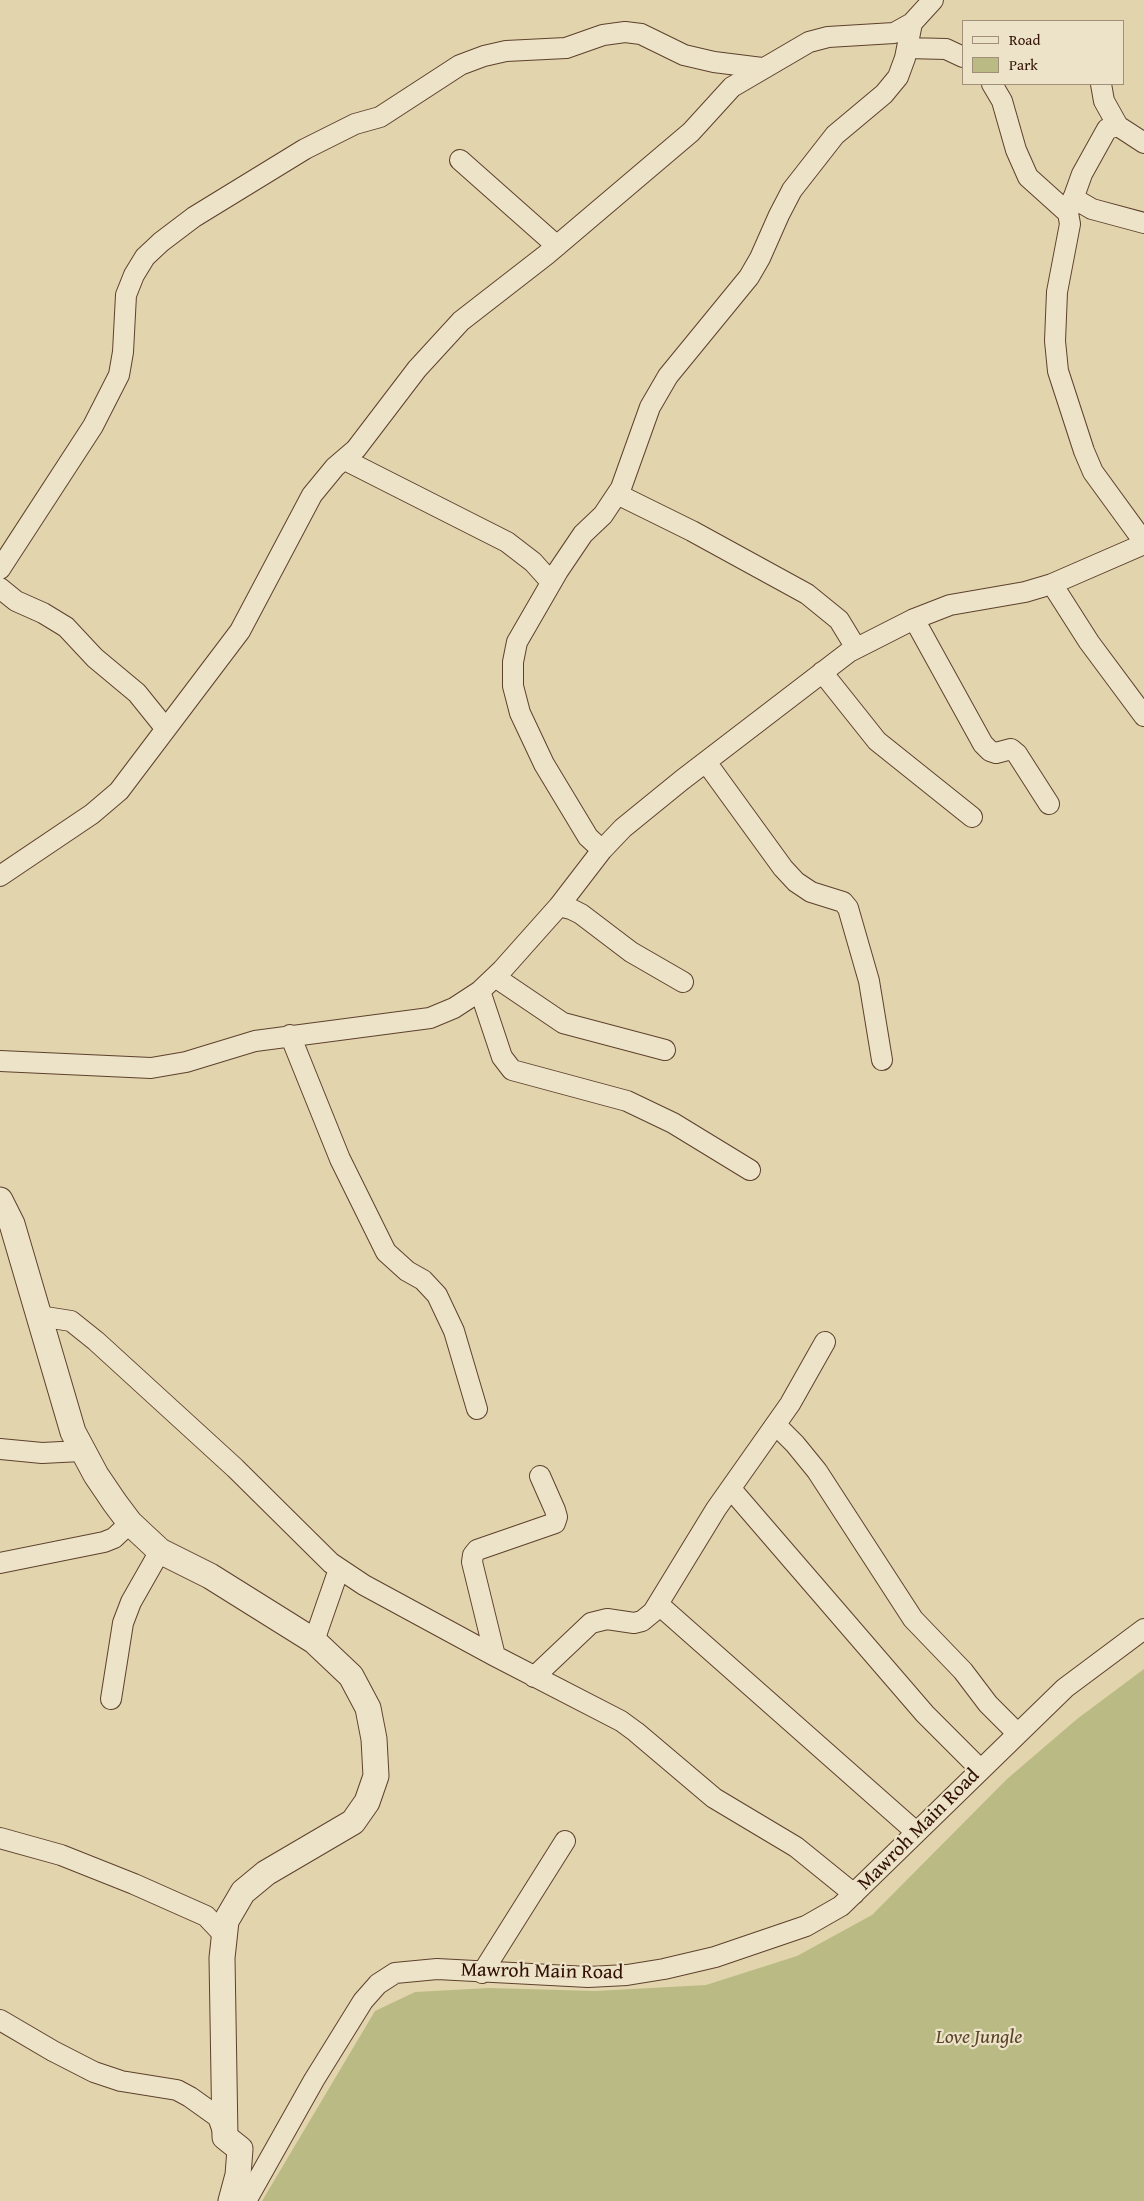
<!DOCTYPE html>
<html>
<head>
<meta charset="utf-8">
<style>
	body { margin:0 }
	#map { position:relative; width:1144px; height:2201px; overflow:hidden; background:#e2d4ac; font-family:"Gentium Book Plus",serif }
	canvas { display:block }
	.legend { position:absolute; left:962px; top:20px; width:162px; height:65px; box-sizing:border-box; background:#ece3c9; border:1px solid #a28f7a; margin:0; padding:6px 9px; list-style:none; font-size:15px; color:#321003 }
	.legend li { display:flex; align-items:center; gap:10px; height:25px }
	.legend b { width:25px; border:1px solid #a28f7a }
</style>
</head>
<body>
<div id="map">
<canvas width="1144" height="2201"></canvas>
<ul class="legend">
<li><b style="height:6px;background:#ece3c9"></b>Road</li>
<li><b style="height:14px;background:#babb84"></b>Park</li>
</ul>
</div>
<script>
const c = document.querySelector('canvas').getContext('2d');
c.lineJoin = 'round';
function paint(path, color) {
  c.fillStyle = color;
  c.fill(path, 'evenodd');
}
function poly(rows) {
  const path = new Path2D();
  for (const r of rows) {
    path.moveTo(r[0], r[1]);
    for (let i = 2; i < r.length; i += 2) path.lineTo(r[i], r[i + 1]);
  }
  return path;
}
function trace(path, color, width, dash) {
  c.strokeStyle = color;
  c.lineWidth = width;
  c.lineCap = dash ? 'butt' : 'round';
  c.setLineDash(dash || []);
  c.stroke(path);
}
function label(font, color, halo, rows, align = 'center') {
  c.font = font + ' "Gentium Book Plus",serif';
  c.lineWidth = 4.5;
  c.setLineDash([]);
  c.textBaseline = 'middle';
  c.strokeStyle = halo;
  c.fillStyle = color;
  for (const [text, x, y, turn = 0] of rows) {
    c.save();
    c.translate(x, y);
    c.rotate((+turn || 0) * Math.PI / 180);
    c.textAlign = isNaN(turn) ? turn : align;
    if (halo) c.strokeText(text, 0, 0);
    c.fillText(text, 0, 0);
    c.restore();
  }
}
const green = poly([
	[1144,1669,1144,2201,262,2201,375,2011,415,1992,489,1988,595,1991,706,1985,797,1956,872,1915,1007,1779,1077,1719]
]);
const minor = poly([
	[907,48,946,49,963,57],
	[992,84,1002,101,1016,150,1028,177,1068,213,1070,224,1057,292,1055,341,1058,371,1084,451,1093,472,1144,542],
	[1101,84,1104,101,1118,126],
	[460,160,557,246],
	[1073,198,1092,209,1144,223],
	[1068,213,1082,174,1107,129,1118,126,1144,143],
	[345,460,507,542,533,562,551,582],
	[617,494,692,531,807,594,839,620,856,648],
	[0,569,93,426,119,375,123,352,126,295,134,275,145,257,161,242,194,217,305,149,355,124,380,117,460,65,484,56,506,51,566,48,603,35,625,32,641,34,684,55,714,62,762,68],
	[1052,584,1089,642,1144,716],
	[0,588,16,601,43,613,66,627,95,658,137,693,166,729],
	[914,619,983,744,990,751,996,753,1011,749,1017,754,1049,804],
	[822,672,877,741,972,817],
	[706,762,783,868,796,882,811,892,843,902,848,908,869,981,882,1060],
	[602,850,588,837,544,764,520,713,513,686,513,662,517,642,558,571,583,534,603,515,621,488,650,407,668,376,749,277,760,258,779,215,792,190,835,135,884,94,898,77,905,58,912,23],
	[0,876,92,814,119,791,240,631,312,495,335,467,356,449,417,369,461,321,546,255,691,132,732,87,809,42,828,37,894,33,912,23,933,0],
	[559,906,571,909,581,914,631,952,683,982],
	[495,977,563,1023,665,1050],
	[480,991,502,1057,512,1070,627,1101,673,1123,750,1170],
	[290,1035,340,1159,386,1252,407,1271,423,1280,437,1295,454,1331,477,1409],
	[0,1061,151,1068,186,1062,255,1041,430,1018,454,1008,480,991,502,970,559,906,602,850,623,828,682,780,849,652,914,619,950,605,1025,592,1052,584,1144,544],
	[39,1316,71,1321,96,1341,235,1468,331,1563,364,1585,495,1656,621,1721,636,1732,714,1798,796,1847,854,1894],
	[776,1425,795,1444,817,1471,913,1619,963,1671,988,1704,1017,1733],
	[0,1449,42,1453,81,1451],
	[731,1489,925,1714,980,1769],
	[0,1563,104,1542,114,1538,130,1523],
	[658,1604,916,1832],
	[314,1641,339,1569],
	[495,1656,472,1562,473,1555,477,1550,555,1523,557,1517,555,1510,540,1476],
	[534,1677,591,1623,607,1619,634,1623,642,1621,653,1612,716,1509,790,1404,825,1342],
	[111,1699,123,1623,131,1602,160,1551],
	[0,1838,61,1855,134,1884,206,1916,224,1935],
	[482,1973,565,1841],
	[0,2020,53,2051,94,2072,121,2081,177,2090,190,2097,218,2117,224,2134],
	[246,2201,314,2080,363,2001,378,1984,395,1973,437,1969,588,1977,627,1975,664,1969,715,1957,806,1926,841,1906,1065,1688,1144,1629]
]);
const tertiary = poly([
	[0,1200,12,1224,73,1432,96,1475,115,1503,130,1523,160,1551,210,1576,314,1641,351,1676,368,1708,374,1739,376,1776,367,1802,353,1822,266,1873,243,1892,226,1921,222,1958,225,2137,240,2149,238,2175,231,2201]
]);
const streetNames = [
	["Mawroh Main Road",919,1830,-45],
	["Mawroh Main Road",542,1972,1]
];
const parkNames = [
	["Love Jungle",979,2038]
];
paint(green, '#babb84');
trace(minor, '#5e412d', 22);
trace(tertiary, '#5e412d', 27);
trace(minor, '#ece3c9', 20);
trace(tertiary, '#ece3c9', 25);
label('20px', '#321003', '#ece3c9', streetNames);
label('italic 20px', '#5b432a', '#ece3c9', parkNames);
</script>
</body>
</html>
